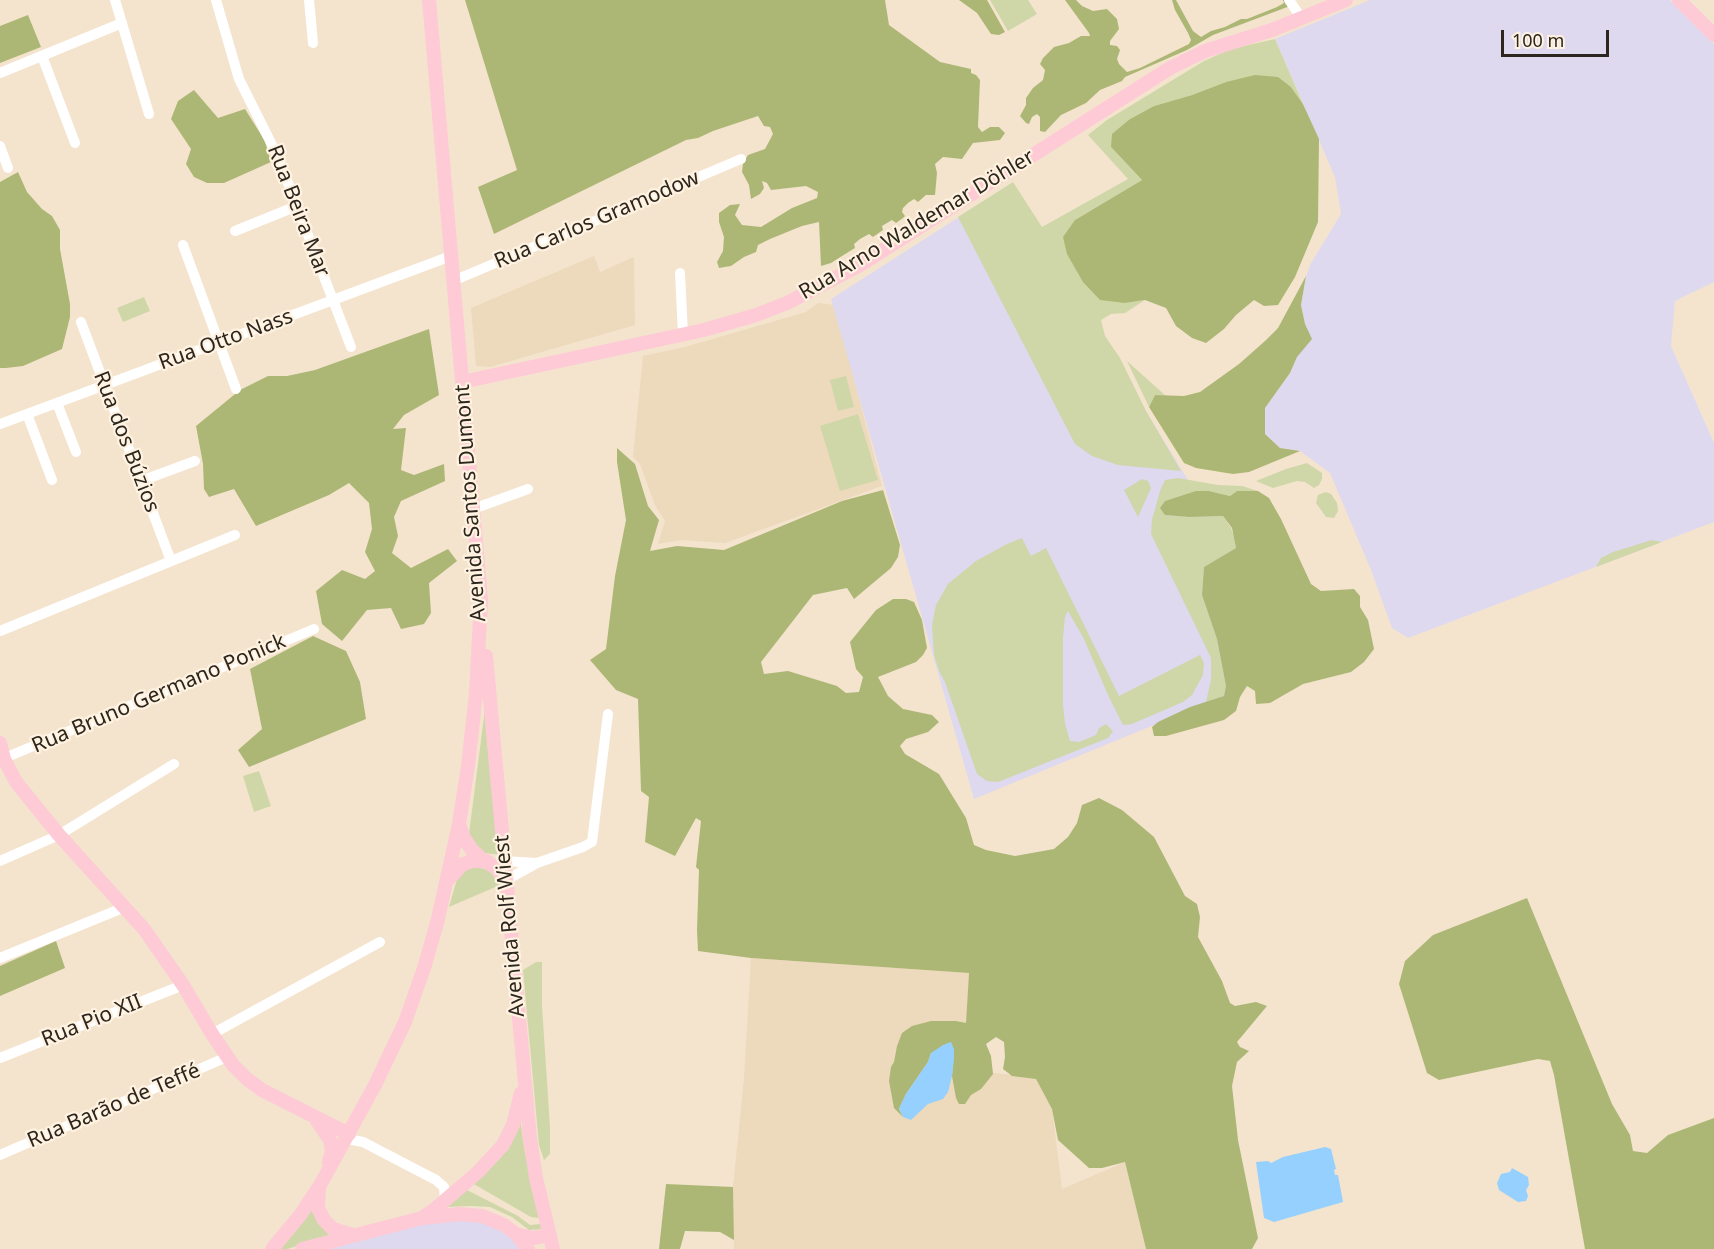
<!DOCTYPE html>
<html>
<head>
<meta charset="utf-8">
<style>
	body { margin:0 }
	#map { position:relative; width:1714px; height:1249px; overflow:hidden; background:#f4e4ce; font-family:"Noto Sans",sans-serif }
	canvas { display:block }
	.scale { position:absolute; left:1501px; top:30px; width:108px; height:27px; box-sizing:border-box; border:3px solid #2c261e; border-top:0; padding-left:8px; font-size:18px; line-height:21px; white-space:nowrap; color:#2c261e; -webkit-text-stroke:4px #fff2e0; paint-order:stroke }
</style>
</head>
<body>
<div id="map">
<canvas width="1714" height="1249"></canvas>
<div class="scale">100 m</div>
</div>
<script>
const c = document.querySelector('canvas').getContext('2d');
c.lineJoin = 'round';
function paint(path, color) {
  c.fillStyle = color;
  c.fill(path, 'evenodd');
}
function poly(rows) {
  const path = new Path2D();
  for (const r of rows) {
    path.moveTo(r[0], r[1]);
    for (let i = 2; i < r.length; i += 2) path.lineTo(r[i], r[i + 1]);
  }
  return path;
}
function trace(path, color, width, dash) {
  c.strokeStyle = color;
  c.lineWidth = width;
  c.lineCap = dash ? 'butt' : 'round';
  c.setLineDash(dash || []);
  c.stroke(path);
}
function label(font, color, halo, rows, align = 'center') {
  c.font = font + ' "Noto Sans",sans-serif';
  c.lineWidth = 4.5;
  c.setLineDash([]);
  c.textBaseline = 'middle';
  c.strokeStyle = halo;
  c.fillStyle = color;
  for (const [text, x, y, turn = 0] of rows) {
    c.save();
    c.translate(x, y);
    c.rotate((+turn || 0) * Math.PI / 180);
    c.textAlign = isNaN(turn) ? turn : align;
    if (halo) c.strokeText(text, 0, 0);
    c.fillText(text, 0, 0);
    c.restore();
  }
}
const built = poly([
	[594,256,600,272,634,257,635,325,490,367,476,366,471,308],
	[818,303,835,305,882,486,725,543,681,540,658,544,665,521,655,505,640,464,633,457,643,356,685,347,806,312],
	[751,958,969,973,964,1069,1036,1078,1052,1109,1062,1189,1125,1162,1146,1249,734,1249,733,1187,744,1078]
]);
const industrial = poly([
	[1370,0,1670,0,1714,44,1714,282,1675,301,1671,346,1714,443,1714,522,1408,638,1392,628,1371,570,1330,473,1300,451,1280,448,1265,434,1265,408,1290,373,1297,357,1305,324,1301,305,1306,276,1311,263,1341,214,1335,177,1275,39],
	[1009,185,1300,665,974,799,831,299],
	[444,1218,481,1219,520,1241,525,1249,328,1249]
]);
const green = poly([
	[990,0,1028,0,1037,14,1008,31],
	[1275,39,1303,104,1291,87,1226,82,1192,95,1154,106,1130,119,1111,147,1142,180,1075,220,1124,303,1145,300,1125,313,1111,314,1101,320,1105,336,1120,358,1146,411,1181,471,1118,465,1092,456,1075,444,958,217,1013,182,1042,227,1128,179,1088,135,1107,120,1204,61,1231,49],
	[144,297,150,311,123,322,117,308],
	[1127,361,1166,396,1155,395,1149,407],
	[846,376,854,407,838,411,830,380],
	[858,414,878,480,840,491,820,426],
	[1307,463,1322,473,1322,479,1319,485,1314,488,1305,482,1297,481,1273,488,1256,481,1286,469],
	[1178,478,1218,485,1242,486,1258,491,1237,491,1230,496,1209,491,1165,501,1165,515,1189,517,1223,516,1231,528,1234,537,1236,548,1204,567,1202,595,1217,639,1226,686,1224,696,1206,702,1211,680,1211,658,1151,534,1152,520,1160,491,1165,480],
	[1142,479,1148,481,1151,488,1138,517,1124,490],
	[1326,492,1331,494,1337,503,1338,511,1334,518,1326,517,1316,503,1318,495],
	[1022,538,1031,556,1046,548,1119,696,1200,655,1204,663,1203,675,1192,695,1183,702,1132,724,1123,725,1108,695,1084,639,1068,611,1065,617,1063,638,1063,704,1065,724,1070,741,1079,742,1096,735,1099,728,1106,724,1113,731,1108,738,998,782,987,781,977,774,945,682,939,671,934,655,932,625,936,605,948,584,976,561,1007,544],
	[1652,540,1662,542,1596,567,1601,558,1613,552],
	[485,709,501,855,485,853,479,850,469,834],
	[259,771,271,806,254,812,243,776],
	[475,867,489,870,500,885,449,907,457,879,468,868],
	[536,962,542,962,542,1006,550,1127,550,1154,544,1160,539,1145,523,970],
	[520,1118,524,1147,539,1217,538,1218,531,1217,472,1183],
	[465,1189,518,1216,530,1225,541,1224,543,1229,529,1230,512,1217,490,1207,470,1206,446,1207],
	[315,1203,336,1235,287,1249,280,1249]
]);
const forest = poly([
	[465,0,885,0,889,25,940,62,971,69,971,73,976,75,980,80,978,127,982,132,990,127,999,127,1005,133,1000,140,973,143,962,159,943,157,935,164,937,173,935,195,926,195,918,202,914,199,908,203,903,208,902,212,905,216,903,218,896,223,892,220,882,226,883,230,873,237,869,234,860,239,854,244,855,248,842,256,831,263,821,266,819,222,802,226,770,239,758,245,756,252,744,257,731,266,719,268,717,262,723,251,724,237,719,222,719,213,730,205,740,204,735,215,742,225,761,227,792,208,817,198,818,192,806,186,771,190,767,183,762,181,764,188,760,194,751,199,749,185,742,172,743,164,748,155,765,149,773,134,770,127,764,126,758,116,713,131,698,138,686,140,494,234,478,187,517,170],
	[959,0,987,0,1005,32,999,35,991,34,977,13],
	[1065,0,1076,0,1082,6,1093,11,1107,9,1117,19,1119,29,1110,41,1110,45,1117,46,1120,50,1117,59,1119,64,1127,72,1140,68,1189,44,1191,40,1188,33,1175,10,1172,0,1176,0,1193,31,1201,37,1211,31,1225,27,1241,19,1247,19,1277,7,1284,3,1283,0,1287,0,1290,6,1213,35,1187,50,1125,77,1122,81,1100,90,1086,103,1061,115,1045,132,1040,131,1040,117,1037,114,1032,117,1029,124,1026,123,1020,116,1026,105,1026,98,1033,88,1043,80,1045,70,1040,64,1043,58,1054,47,1069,43,1081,36,1090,36,1089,33],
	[28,15,41,47,0,63,0,26],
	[1255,75,1278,77,1291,87,1303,104,1319,139,1318,222,1295,277,1278,305,1264,306,1254,300,1236,315,1224,329,1206,343,1192,338,1176,326,1166,308,1145,300,1125,303,1100,300,1083,282,1067,254,1063,237,1075,220,1142,180,1111,147,1112,134,1130,119,1154,106,1192,95,1226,82],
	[194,90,218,118,245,109,265,141,271,162,224,183,207,183,194,177,186,164,191,149,171,119,178,101],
	[18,172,27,192,42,209,52,216,60,230,60,249,70,304,70,317,62,349,23,366,6,368,0,368,0,182],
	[1306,276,1301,305,1305,324,1312,339,1297,357,1290,373,1265,408,1265,434,1280,448,1300,451,1249,472,1233,474,1196,468,1184,463,1149,407,1155,395,1184,396,1200,392,1239,364,1265,341,1278,328],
	[429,329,439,395,404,415,393,429,406,428,401,470,414,475,444,464,445,481,401,501,394,517,398,536,392,553,411,568,448,549,457,561,429,583,431,613,424,624,401,629,391,608,367,610,342,641,322,624,316,591,342,570,365,579,375,571,365,552,372,529,369,503,349,483,329,495,256,526,234,489,209,497,204,489,203,464,196,426,240,390,268,376,287,376,315,370],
	[617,448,635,464,648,506,659,520,650,551,677,546,724,550,842,501,883,490,900,545,898,557,891,568,854,599,847,588,813,595,761,662,764,674,788,671,837,686,846,693,859,692,863,677,856,669,850,642,876,610,893,599,906,599,914,602,922,620,927,648,923,655,916,662,878,677,888,696,903,709,932,715,939,722,928,732,906,739,900,746,905,754,939,774,966,818,974,845,986,850,1015,856,1054,849,1068,837,1077,823,1082,805,1099,798,1122,810,1154,837,1185,896,1197,904,1200,917,1198,937,1222,981,1230,1003,1235,1006,1256,1002,1267,1006,1237,1042,1240,1047,1249,1051,1237,1062,1232,1086,1238,1140,1258,1238,1252,1249,1146,1249,1125,1162,1102,1168,1089,1168,1058,1140,1052,1109,1036,1079,1012,1076,1003,1069,1005,1057,1004,1042,996,1037,986,1044,991,1056,993,1074,981,1089,971,1095,965,1104,959,1104,956,1098,952,1076,954,1049,931,1053,928,1062,906,1094,899,1109,903,1117,894,1108,889,1081,891,1067,894,1062,897,1046,902,1033,912,1026,931,1021,956,1021,966,1023,969,973,751,958,698,951,697,930,699,870,696,867,701,821,696,818,675,856,645,842,649,797,641,791,638,699,616,690,590,660,606,649,615,576,626,520,617,462],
	[1196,491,1209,491,1230,496,1237,491,1258,491,1269,498,1281,519,1311,584,1321,591,1354,589,1360,596,1360,607,1368,620,1374,649,1364,662,1351,672,1303,684,1270,703,1256,704,1255,691,1247,686,1240,697,1236,711,1224,720,1166,736,1154,736,1152,727,1158,722,1190,707,1224,696,1226,686,1217,639,1202,595,1204,567,1236,548,1232,528,1223,516,1189,517,1165,515,1160,508,1165,501],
	[313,636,346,651,360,682,366,719,249,767,238,750,262,729,250,669],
	[1527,898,1612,1104,1630,1135,1633,1151,1647,1153,1668,1135,1714,1118,1714,1249,1585,1249,1554,1075,1550,1061,1538,1059,1439,1080,1427,1073,1399,984,1405,961,1433,935],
	[56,941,65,968,0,996,0,966],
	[666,1184,733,1187,734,1240,720,1232,685,1231,680,1249,659,1249]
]);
const water = poly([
	[951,1042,954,1049,954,1059,952,1076,948,1092,943,1099,928,1104,911,1120,903,1117,899,1109,906,1094,928,1062,931,1053,943,1045],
	[1325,1147,1331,1149,1336,1169,1334,1170,1335,1175,1338,1175,1343,1202,1274,1222,1264,1218,1256,1162,1268,1161,1271,1163,1283,1157],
	[1512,1168,1528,1177,1529,1185,1526,1190,1528,1196,1526,1201,1518,1202,1499,1190,1497,1183,1501,1174,1510,1172]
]);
const minor = poly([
	[115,0,149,114],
	[216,0,239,79,278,157,351,347],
	[309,0,313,43],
	[1289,0,1302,19],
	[42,56,75,143],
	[0,73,122,23],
	[0,146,8,168],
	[235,231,297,206],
	[183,245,236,389],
	[680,273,683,334],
	[453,281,741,159],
	[81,322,171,561],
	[57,403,76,452],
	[27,414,52,480],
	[0,424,451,256],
	[141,481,195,461],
	[473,509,528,489],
	[0,631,235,535],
	[0,760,314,629],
	[0,861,59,835,174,764],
	[504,861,537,863],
	[506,880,537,863,583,847,592,842,608,714],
	[0,958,125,907],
	[212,1034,380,942],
	[0,1058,183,985],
	[347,1139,363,1142,436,1180,444,1187,445,1201],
	[0,1155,227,1057]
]);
const major = poly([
	[1679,0,1714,35],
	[462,382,704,330,756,315,787,303,860,265,1170,68,1205,51,1272,30,1346,0],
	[486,656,530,1138,536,1178,553,1249],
	[0,743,4,759,16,782,59,835,144,929,183,985,212,1034,233,1065,247,1079,262,1090,349,1134],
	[459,824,464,838,472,850,483,860,495,867,506,880],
	[448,880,463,864,472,861,487,861],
	[317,1121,330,1140,332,1151,329,1162],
	[319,1188,318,1208,324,1220,333,1229,353,1235],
	[424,1218,459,1214,482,1216,504,1225,516,1234,528,1249],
	[516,1234,533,1238,550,1235],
	[272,1249,301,1214,319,1187,375,1085,405,1022,424,968,437,923,459,824,468,766,476,693,481,600,429,0],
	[302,1249,422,1218,435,1209,478,1172,503,1145,513,1125,521,1093]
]);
const streetNames = [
	["Rua Beira Mar",298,211,69],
	["Rua Carlos Gramodow",597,220,-23],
	["Rua Arno Waldemar Döhler",917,225,-31],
	["Rua Otto Nass",226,340,-20],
	["Rua dos Búzios",126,442,69],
	["Avenida Santos Dumont",471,503,-94],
	["Rua Bruno Germano Ponick",159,694,-23],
	["Avenida Rolf Wiest",510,926,-95],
	["Rua Pio XII",92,1021,-22],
	["Rua Barão de Teffé",114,1106,-23]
];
paint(built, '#edd9bc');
paint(industrial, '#ded9ef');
paint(green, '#cfd7a8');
paint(forest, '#adb775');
paint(water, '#95d0ff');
trace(minor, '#fff', 10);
trace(major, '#fdcad5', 14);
label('21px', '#2c261e', '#fff2e0', streetNames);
</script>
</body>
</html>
